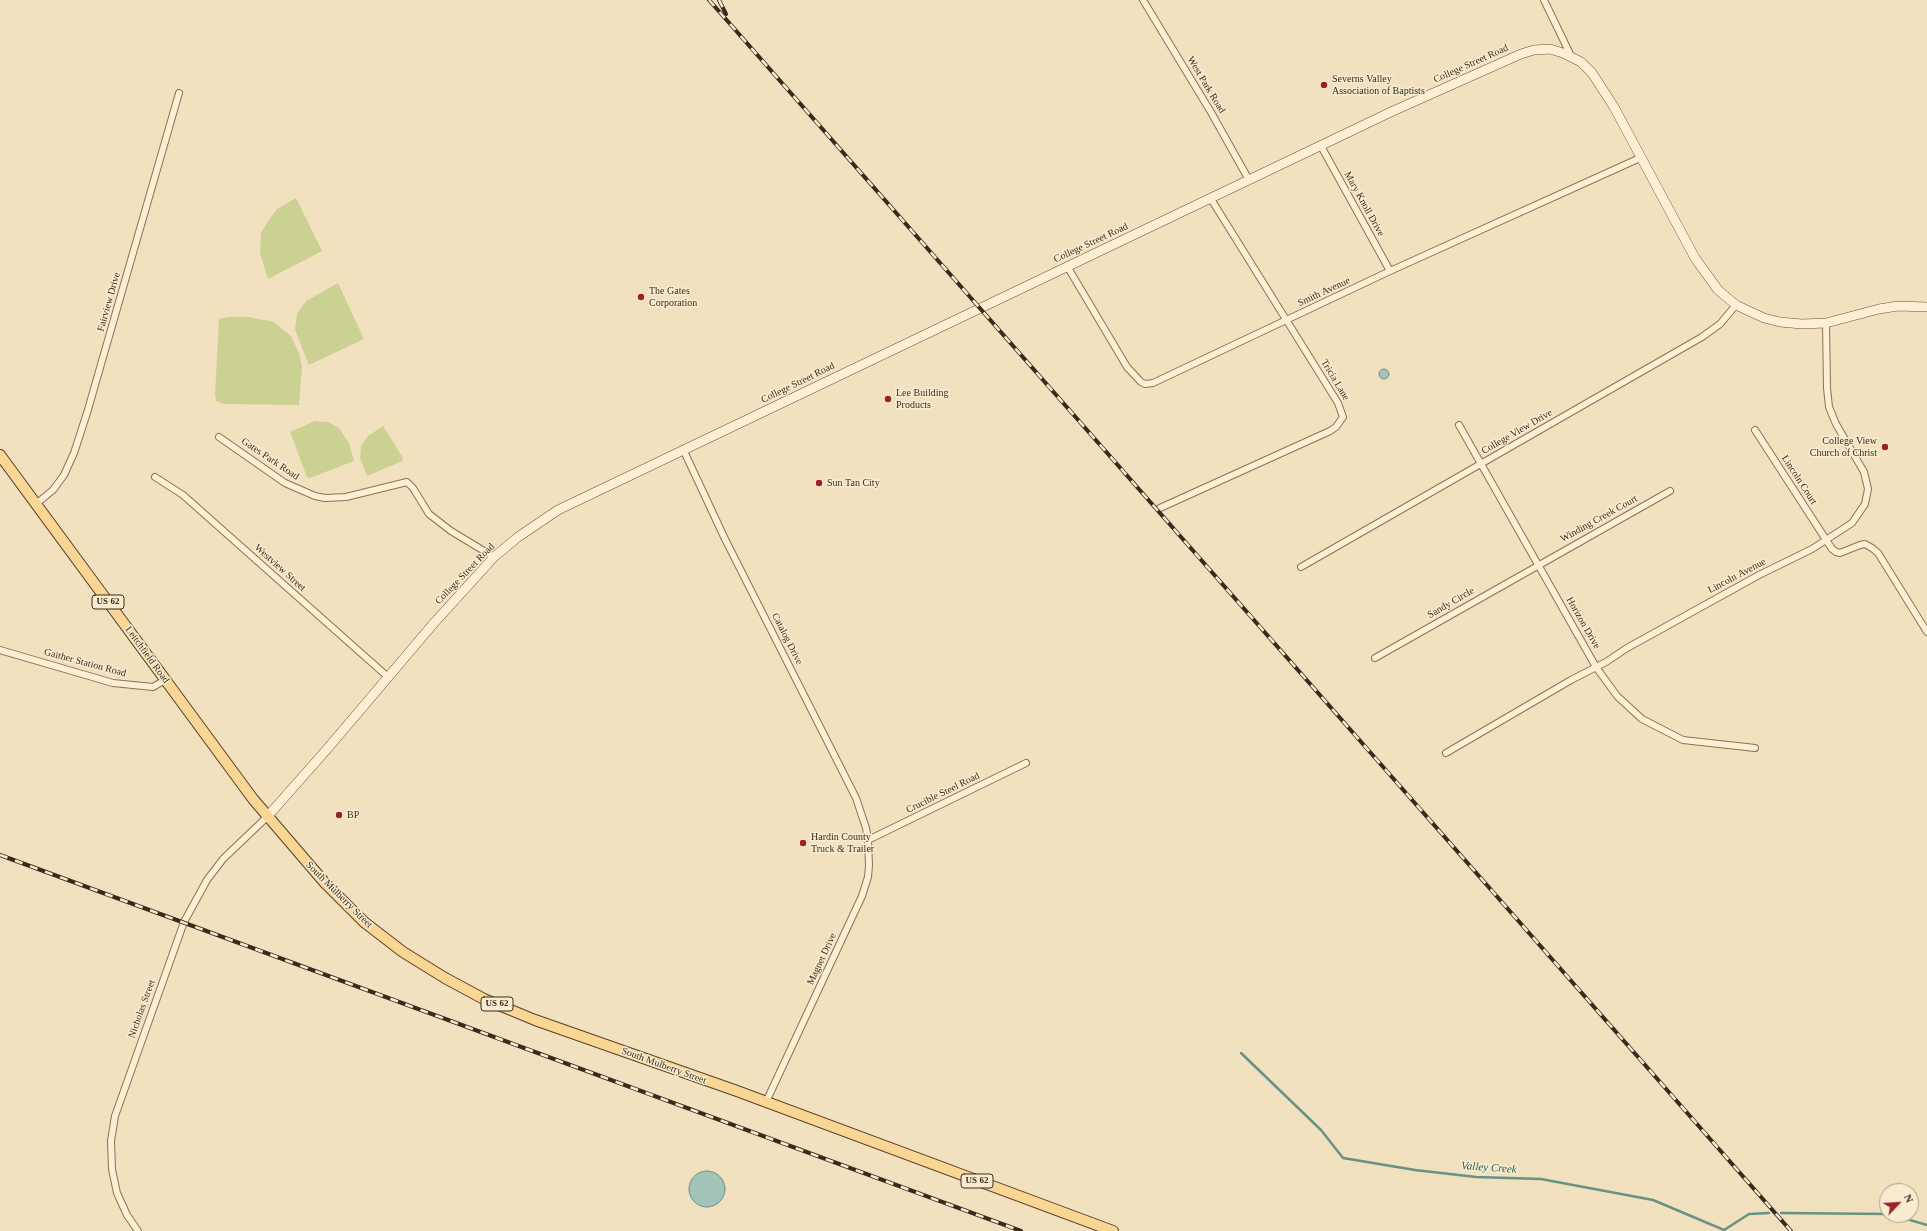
<!DOCTYPE html>
<html>
<head>
<meta charset="utf-8">
<style>
	body { margin:0 }
	#map { position:relative; width:1927px; height:1231px; overflow:hidden; background:#f2e1bf; font-family:Georgia,serif }
	canvas { display:block }
	.north { position:absolute; left:1879px; top:1183px; width:40px; height:40px; box-sizing:border-box; background:#f8ecd0; border:1px solid #ac9e88; border-radius:50%; rotate:65deg; font-size:11px; font-weight:700; line-height:16px; text-align:center; color:#3a2a1c }
	.north::after { content:''; display:block; margin:auto; width:14px; height:18px; background:#a02125; clip-path:polygon(50% 0,100% 100%,50% 72%,0 100%) }
</style>
</head>
<body>
<div id="map">
<canvas width="1927" height="1231"></canvas>
<div class="north">N</div>
</div>
<script>
const c = document.querySelector('canvas').getContext('2d');
c.lineJoin = 'round';
function paint(path, color) {
  c.fillStyle = color;
  c.fill(path, 'evenodd');
}
function poly(rows) {
  const path = new Path2D();
  for (const r of rows) {
    if (r.length === 3) {
      path.moveTo(r[0] + r[2], r[1]);
      path.arc(r[0], r[1], r[2], 0, 2 * Math.PI);
      continue;
    }
    path.moveTo(r[0], r[1]);
    for (let i = 2; i < r.length; i += 2) path.lineTo(r[i], r[i + 1]);
  }
  return path;
}
function trace(path, color, width, dash) {
  c.strokeStyle = color;
  c.lineWidth = width;
  c.lineCap = dash ? 'butt' : 'round';
  c.setLineDash(dash || []);
  c.stroke(path);
}
function label(font, color, halo, rows, align = 'center') {
  c.font = font + ' Georgia,serif';
  c.lineWidth = 3;
  c.setLineDash([]);
  c.textBaseline = 'middle';
  c.strokeStyle = halo;
  c.fillStyle = color;
  for (const [text, x, y, turn = 0] of rows) {
    c.save();
    c.translate(x, y);
    c.rotate((+turn || 0) * Math.PI / 180);
    c.textAlign = isNaN(turn) ? turn : align;
    if (halo) c.strokeText(text, 0, 0);
    c.fillText(text, 0, 0);
    c.restore();
  }
}
const green = poly([
	[296,198,322,251,268,279,260,253,261,233,268,221,277,209],
	[338,283,364,339,309,365,295,330,297,314,306,301],
	[228,317,249,317,274,322,291,336,299,353,302,367,299,405,224,404,216,401,215,395,219,319],
	[315,421,328,422,339,428,349,443,354,461,310,478,307,477,290,432],
	[383,426,403,458,402,461,367,476,360,458,361,446,368,436]
]);
const water = poly([
	[1384,374,5],
	[707,1189,18]
]);
const stream = poly([
	[1241,1053,1321,1130,1343,1158,1415,1170,1476,1177,1541,1179,1653,1200,1724,1230,1749,1214,1769,1213],
	[1781,1213,1887,1214],
	[1893,1215,1927,1225]
]);
const street = poly([
	[1143,0,1212,114,1249,180],
	[1544,0,1571,56],
	[1321,146,1390,271],
	[1067,266,1127,367,1141,382,1145,384,1153,383,1390,271,1640,158],
	[1459,425,1596,667,1617,696,1642,719,1683,740,1755,748],
	[1755,430,1832,549,1836,552,1840,553,1860,545,1865,544,1872,548,1878,553,1927,632],
	[219,437,285,483,315,496,325,498,346,497,407,482,413,488,429,514,451,531,494,557],
	[683,449,725,539,856,798,866,828,868,840,869,865,868,877,862,896,766,1102],
	[155,477,183,495,388,677],
	[36,504,53,490,64,475,74,453,87,413,179,93],
	[1160,508,1330,431,1336,427,1343,417,1338,403,1211,199],
	[1301,567,1702,337,1720,324,1736,305],
	[0,650,113,683,153,687,165,680],
	[1375,658,1670,491],
	[1446,753,1571,680,1606,662,1627,648,1759,575,1812,549,1852,523,1865,504,1868,489,1864,472,1836,424,1829,407,1827,388,1826,323],
	[868,840,1026,763],
	[138,1231,127,1215,117,1193,112,1169,111,1141,115,1116,184,922,207,880,223,859,267,817]
]);
const secondary = poly([
	[267,817,328,748,434,623,494,557,518,537,558,510,1393,111,1521,54,1534,50,1550,49,1563,53,1581,62,1592,73,1614,107,1695,258,1718,290,1736,305,1764,318,1780,322,1802,324,1826,323,1879,309,1898,306,1927,307]
]);
const primary = poly([
	[0,455,253,799,325,883,364,922,403,952,445,978,484,999,535,1020,737,1091,1113,1231]
]);
const rail = poly([
	[709,0,1791,1231],
	[719,0,726,14],
	[0,855,1021,1231]
]);
const markers = [
	[1324,85,4,"#a02125"],
	[641,297,4,"#a02125"],
	[888,399,4,"#a02125"],
	[1885,447,4,"#a02125"],
	[819,483,4,"#a02125"],
	[339,815,4,"#a02125"],
	[803,843,4,"#a02125"]
];
const shields = [
	[108,602,32],
	[497,1004,32],
	[977,1181,32]
];
const shieldNames = [
	["US 62",108,602],
	["US 62",497,1004],
	["US 62",977,1181]
];
const streetNames = [
	["College Street Road",1471,64,-24],
	["West Park Road",1206,85,59],
	["Mary Knoll Drive",1364,204,61],
	["College Street Road",1091,243,-25],
	["Smith Avenue",1324,292,-25],
	["Fairview Drive",109,302,-74],
	["Tricia Lane",1335,380,59],
	["College Street Road",798,383,-26],
	["College View Drive",1517,432,-30],
	["Gates Park Road",270,459,34],
	["Lincoln Court",1799,480,57],
	["Winding Creek Court",1599,519,-29],
	["Westview Street",280,568,42],
	["College Street Road",465,574,-46],
	["Lincoln Avenue",1737,576,-28],
	["Sandy Circle",1451,603,-30],
	["Horizon Drive",1583,623,60],
	["Catalog Drive",787,639,63],
	["Leitchfield Road",147,655,54],
	["Gaither Station Road",85,663,15],
	["Crucible Steel Road",943,793,-26],
	["South Mulberry Street",339,895,45],
	["Magnet Drive",822,959,-65],
	["Nicholas Street",142,1009,-70],
	["South Mulberry Street",664,1066,20]
];
const poiNames = [
	["Severns Valley",1332,79],
	["Association of Baptists",1332,91],
	["The Gates",649,291],
	["Corporation",649,303],
	["Lee Building",896,393],
	["Products",896,405],
	["College View",1877,441,"right"],
	["Church of Christ",1877,453,"right"],
	["Sun Tan City",827,483],
	["BP",347,815],
	["Hardin County",811,837],
	["Truck & Trailer",811,849]
];
const waterNames = [
	["Valley Creek",1489,1168,4]
];
paint(green, '#cbd192');
paint(water, '#a3c3b9');
trace(water, '#699287', 1);
trace(stream, '#699287', 2.5);
trace(street, '#8c7156', 8);
trace(secondary, '#6e5239', 10);
trace(primary, '#593f2b', 12);
trace(street, '#fcefd3', 6);
trace(secondary, '#fcefd3', 9);
trace(primary, '#f9d693', 10);
trace(rail, '#3a2a1c', 4);
trace(rail, '#f8ecd0', 2.5, [8]);
for (const [x, y, r, color] of markers) {
  const dot = new Path2D();
  dot.arc(x, y, r, 0, 2 * Math.PI);
  c.fillStyle = color;
  c.fill(dot);
  trace(dot, '#f8ecd0', 1.5);
}
for (const [x, y, w] of shields) {
  const box = new Path2D();
  box.roundRect(x - w / 2, y - 7, w, 14, 3);
  c.fillStyle = '#f8ecd0';
  c.fill(box);
  trace(box, '#3a2a1c', 1);
}
label('bold 9px', '#3a2a1c', null, shieldNames);
label('10px', '#3a2a1c', '#f8ecd0', streetNames);
label('10px', '#3a2a1c', '#f8ecd0', poiNames, 'left');
label('italic 11px', '#2a5b57', '#f8ecd0', waterNames);
</script>
</body>
</html>
